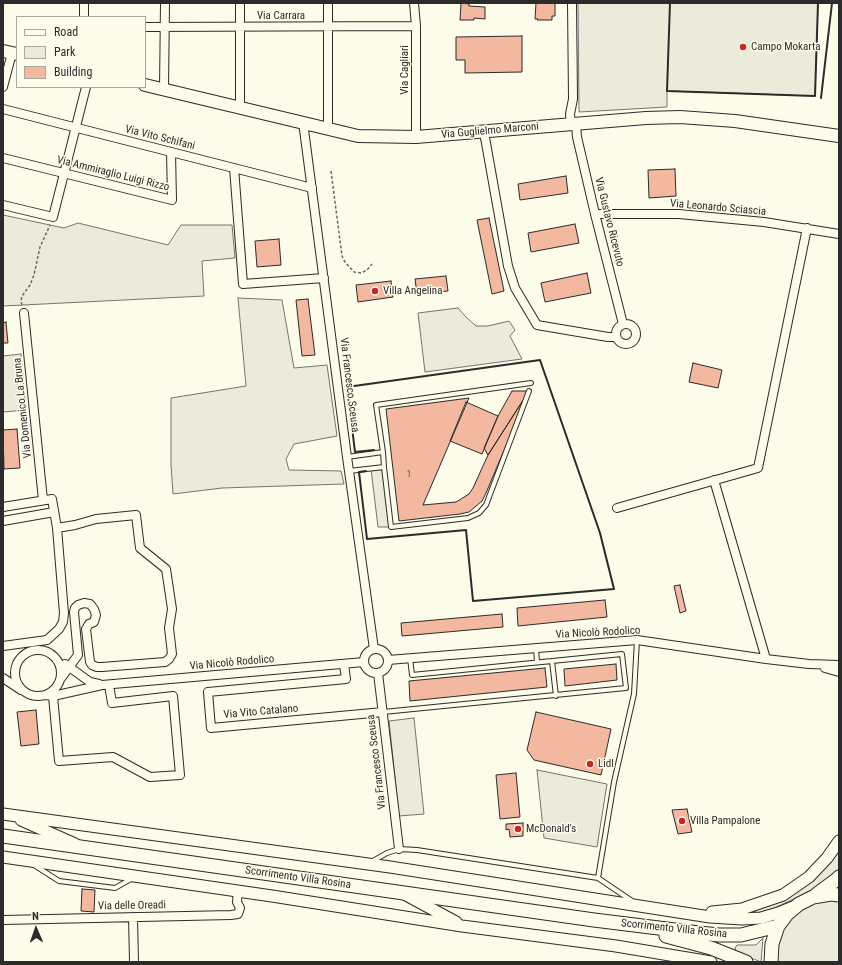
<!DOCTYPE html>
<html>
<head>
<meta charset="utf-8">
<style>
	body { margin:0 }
	#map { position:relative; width:842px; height:965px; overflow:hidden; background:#fdfbea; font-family:"Roboto Condensed",sans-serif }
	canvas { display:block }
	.frame { position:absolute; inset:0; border:4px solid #2b2b2b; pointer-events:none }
	.legend { position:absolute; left:16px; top:16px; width:130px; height:72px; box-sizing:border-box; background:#fdfbea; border:1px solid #a9a89e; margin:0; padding:5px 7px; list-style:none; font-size:12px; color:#2b2b2b }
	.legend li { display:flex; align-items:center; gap:8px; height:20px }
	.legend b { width:20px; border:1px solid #a9a89e }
	.north { position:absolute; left:16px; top:909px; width:40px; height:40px; -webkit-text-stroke:3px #fdfbea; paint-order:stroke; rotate:358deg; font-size:11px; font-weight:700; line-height:16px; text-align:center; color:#2b2b2b }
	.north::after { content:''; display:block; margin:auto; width:14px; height:18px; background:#2b2b2b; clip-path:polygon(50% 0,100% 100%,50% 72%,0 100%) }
</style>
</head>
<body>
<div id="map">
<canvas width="842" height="965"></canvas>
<div class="frame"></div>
<ul class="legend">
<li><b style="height:5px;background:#fdfbea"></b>Road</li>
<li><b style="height:11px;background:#ecebdb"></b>Park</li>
<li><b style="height:11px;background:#f2b8a0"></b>Building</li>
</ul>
<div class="north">N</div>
</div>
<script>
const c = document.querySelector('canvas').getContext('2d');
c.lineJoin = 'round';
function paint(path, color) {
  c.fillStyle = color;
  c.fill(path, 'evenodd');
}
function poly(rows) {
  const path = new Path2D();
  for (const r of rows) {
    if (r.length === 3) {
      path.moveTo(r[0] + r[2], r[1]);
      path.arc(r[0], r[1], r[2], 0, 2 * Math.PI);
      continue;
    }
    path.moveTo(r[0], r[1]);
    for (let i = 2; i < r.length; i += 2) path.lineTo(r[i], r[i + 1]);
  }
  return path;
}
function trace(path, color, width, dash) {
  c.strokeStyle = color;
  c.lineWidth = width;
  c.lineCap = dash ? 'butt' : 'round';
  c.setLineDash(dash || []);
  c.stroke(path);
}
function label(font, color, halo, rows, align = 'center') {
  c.font = font + ' "Roboto Condensed",sans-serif';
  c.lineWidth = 3;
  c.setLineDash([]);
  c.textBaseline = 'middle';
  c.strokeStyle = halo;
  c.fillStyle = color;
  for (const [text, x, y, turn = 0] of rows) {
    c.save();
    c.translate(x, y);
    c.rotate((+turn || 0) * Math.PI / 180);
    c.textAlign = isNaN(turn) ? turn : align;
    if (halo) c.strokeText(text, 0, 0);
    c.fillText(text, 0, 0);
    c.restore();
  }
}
const green = poly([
	[578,3,818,3,815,96,667,91,667,107,579,112,578,3],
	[3,215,64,228,78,223,168,245,181,225,232,225,235,258,202,261,204,296,3,306,3,215],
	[238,298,282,300,294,368,327,365,337,436,294,444,286,459,289,470,341,471,344,484,222,488,173,494,171,465,171,398,246,386,238,298],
	[21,354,26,410,3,412,3,356,21,354],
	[839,849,839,870,831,879,802,895,766,912,751,914,750,912,780,901,839,849],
	[839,899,839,962,776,962,776,942,783,928,794,914,808,903,839,899],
	[763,938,761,962,739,953,736,951,735,948,737,945,756,945,763,938]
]);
const parking = poly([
	[458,308,466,317,476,326,488,326,509,321,515,330,510,336,522,359,425,372,418,313,458,308],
	[384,467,391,527,378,527,371,469,384,467],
	[414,718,424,814,399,816,389,721,414,718],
	[537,770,607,784,597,847,544,838,537,770]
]);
const building = poly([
	[461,3,469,4,469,6,485,7,485,19,474,18,474,20,460,20,461,3],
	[536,3,555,3,555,16,552,16,552,20,537,20,538,19,535,19,536,3],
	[522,36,522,72,465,73,465,60,456,60,456,37,522,36],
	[675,169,676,196,649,198,648,170,675,169],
	[566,176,568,193,520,200,518,184,566,176],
	[489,218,504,291,492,294,477,220,489,218],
	[575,224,579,243,531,252,528,233,575,224],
	[279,239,281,265,257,267,255,241,279,239],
	[587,273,591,293,545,302,541,283,587,273],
	[446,276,448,291,417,294,415,279,446,276],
	[391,281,393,297,358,302,356,285,391,281],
	[308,299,315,355,302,356,296,300,308,299],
	[6,322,8,343,3,343,3,323,6,322],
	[693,363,722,370,718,388,689,382,693,363],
	[512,391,529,391,488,455,484,448,498,416,512,391],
	[529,391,486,493,482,501,469,512,460,514,399,521,386,409,469,398,423,505,456,502,469,494,473,488,488,455,529,391],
	[466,402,498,416,482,454,450,441,466,402],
	[17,429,20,468,4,469,3,430,17,429],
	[680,585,686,611,680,613,674,586,680,585],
	[605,600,607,617,518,626,517,608,605,600],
	[502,614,503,627,402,636,401,623,502,614],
	[616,664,617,680,565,686,564,669,616,664],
	[545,668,547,687,410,701,409,681,545,668],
	[36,710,39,744,21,746,17,712,36,710],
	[536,712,611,729,601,775,534,760,527,750,536,712],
	[516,773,520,817,500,819,496,775,516,773],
	[687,809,692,832,678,834,672,810,687,809],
	[523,823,523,836,510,837,509,829,506,830,506,824,523,823],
	[82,889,95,890,94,912,81,911,82,889]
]);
const path = poly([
	[331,171,342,256,345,262,354,272,361,273,367,270,372,264],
	[22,305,21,301,22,296,30,285,34,275,40,247,50,225]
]);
const service = poly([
	[347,457,383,452],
	[384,467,383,452,376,405,531,383],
	[349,471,384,467,391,527,468,518,479,513,486,505,529,391],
	[536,648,537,662],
	[552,661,556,696],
	[383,712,626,688,622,654,412,675,410,658],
	[371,862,387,853,399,849,417,850,598,878,632,901],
	[34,865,59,881,115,888,131,879],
	[598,878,614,782,634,694,637,640]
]);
const minor = poly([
	[414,3,416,26,416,137],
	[84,17,84,3],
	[145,27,416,26],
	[3,87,12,53],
	[164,89,165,3],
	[240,108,240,3],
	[3,109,312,188],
	[303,122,347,457,374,649],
	[571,124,570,114,573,99,572,3],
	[576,124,577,137,595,214,623,324],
	[328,128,328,3],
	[484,132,508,266,515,288,537,325,608,337,616,337],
	[3,158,172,200,171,152],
	[234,168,243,284,324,278],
	[3,205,53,217,86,87],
	[595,214,679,214,764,222,839,234],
	[24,313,43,500],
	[626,334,10],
	[714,480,766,659],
	[3,507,52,499,57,528,75,525,96,519,136,515,140,548,166,569,172,609,169,628,172,654,169,659,165,662,102,667,97,667,92,665,90,662,86,629,89,624,94,622,96,615,94,609,90,604,84,603,78,605,75,608,74,612,78,655,61,678],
	[617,508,758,468,807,228],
	[3,521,54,512],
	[3,646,47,640,59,629,63,622,64,613,57,528],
	[376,661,12],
	[38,673,23],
	[388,660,637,640,766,659,809,664,839,665],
	[65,664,90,682,99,684],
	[344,664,346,679,208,692,211,728,383,712],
	[825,668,839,672],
	[378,673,399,849],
	[3,678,21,690],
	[45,695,53,696,102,685,364,662],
	[53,696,59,761,113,757,150,777,180,775,173,696,112,703,109,685],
	[133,917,134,962],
	[3,920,231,915,238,914,240,908,237,902,238,891]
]);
const tertiary = poly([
	[3,814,390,867,710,917,742,919,761,918,778,913,793,907],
	[21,820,75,844],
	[3,857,272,896,462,926,616,946,711,962],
	[406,895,456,922],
	[712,912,742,909,783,895,809,877,827,858,839,841]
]);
const secondary = poly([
	[3,51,17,54],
	[145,85,358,136,416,137,646,118,680,117,735,121,839,136]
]);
const primary = poly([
	[3,836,594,920,699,933,719,935,741,935,778,926],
	[817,894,836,880,839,877],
	[666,936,711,948,746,962],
	[771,962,772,944,778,926,787,914,799,904,813,897,831,894,839,895]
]);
const wall = poly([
	[670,3,667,91,815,96,818,3],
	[821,98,832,3],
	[366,471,359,472,367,539,466,530,473,601,614,589,600,533,540,360,347,387,355,452,374,450]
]);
const markers = [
	[743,47,4,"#c62828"],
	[375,291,4,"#c62828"],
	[590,764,4,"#c62828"],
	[682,821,4,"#c62828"],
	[518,829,4,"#c62828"]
];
const numberNames = [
	["1",409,475]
];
const streetNames = [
	["Via Carrara",281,16],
	["Via Cagliari",405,70,-90],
	["Via Guglielmo Marconi",490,131,-5],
	["Via Vito Schifani",160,138,14],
	["Via Ammiraglio Luigi Rizzo",113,174,14],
	["Via Leonardo Sciascia",718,208,5],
	["Via Gustavo Ricevuto",609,222,76],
	["Via Francesco Sceusa",349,385,83],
	["Via Domenico La Bruna",23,408,-96],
	["Via Nicolò Rodolico",598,633,-3],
	["Via Nicolò Rodolico",232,663,-5],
	["Via Vito Catalano",261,712,-5],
	["Via Francesco Sceusa",377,762,-97],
	["Scorrimento Villa Rosina",298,878,8],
	["Via delle Oreadi",132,906,-1],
	["Scorrimento Villa Rosina",674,929,6]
];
const poiNames = [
	["Campo Mokarta",751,47],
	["Villa Angelina",383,291],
	["Lidl",598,764],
	["Villa Pampalone",690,821],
	["McDonald's",526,829]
];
paint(green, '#ecebdb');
trace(green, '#74746e', 1);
paint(parking, '#eceadb');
trace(parking, '#74746e', 1);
paint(building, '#f2b8a0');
trace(building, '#2b2b2b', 1);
trace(service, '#2b2b2b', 6);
trace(minor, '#2b2b2b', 10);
trace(tertiary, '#2b2b2b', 13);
trace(secondary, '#2b2b2b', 14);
trace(primary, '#2b2b2b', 15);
trace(path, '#6a6964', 1.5, [3, 2]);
trace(service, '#fdfbea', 4);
trace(minor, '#fdfbea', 8);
trace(tertiary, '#fdfbea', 11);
trace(secondary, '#fdfbea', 12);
trace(primary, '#fdfbea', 13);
trace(wall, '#2b2b2b', 2);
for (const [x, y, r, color] of markers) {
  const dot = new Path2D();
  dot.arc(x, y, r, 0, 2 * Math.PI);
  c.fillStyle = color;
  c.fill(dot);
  trace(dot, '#fdfbea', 1.5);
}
label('9px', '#5d4e48', null, numberNames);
label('11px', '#2b2b2b', '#fdfbea', streetNames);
label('11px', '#2b2b2b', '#fdfbea', poiNames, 'left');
</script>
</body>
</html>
